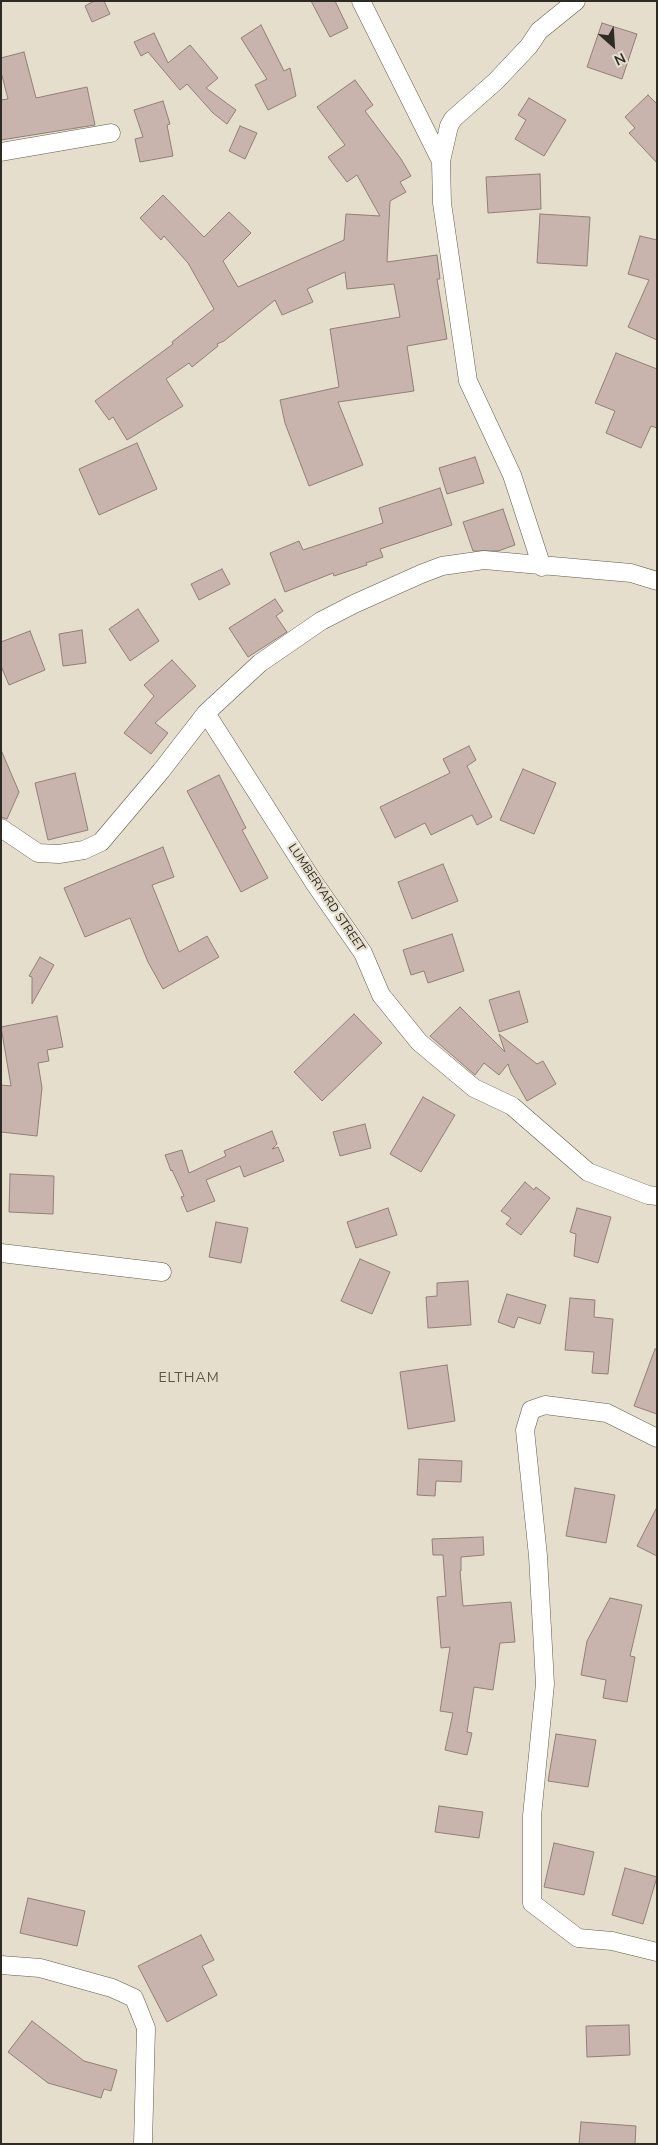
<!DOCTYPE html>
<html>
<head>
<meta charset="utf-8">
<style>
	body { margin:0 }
	#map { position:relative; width:658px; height:2145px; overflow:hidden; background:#e5decc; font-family:"Nunito Sans",sans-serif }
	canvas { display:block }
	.frame { position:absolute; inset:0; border:2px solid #2e2b24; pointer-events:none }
	.north { position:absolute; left:588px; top:20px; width:50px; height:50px; -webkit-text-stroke:4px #e5decc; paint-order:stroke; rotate:154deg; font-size:14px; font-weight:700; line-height:20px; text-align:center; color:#2e2b24 }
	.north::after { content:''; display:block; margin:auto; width:18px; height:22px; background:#2e2b24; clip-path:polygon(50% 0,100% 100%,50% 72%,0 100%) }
</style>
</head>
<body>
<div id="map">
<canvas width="658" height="2145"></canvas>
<div class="frame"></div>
<div class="north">N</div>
</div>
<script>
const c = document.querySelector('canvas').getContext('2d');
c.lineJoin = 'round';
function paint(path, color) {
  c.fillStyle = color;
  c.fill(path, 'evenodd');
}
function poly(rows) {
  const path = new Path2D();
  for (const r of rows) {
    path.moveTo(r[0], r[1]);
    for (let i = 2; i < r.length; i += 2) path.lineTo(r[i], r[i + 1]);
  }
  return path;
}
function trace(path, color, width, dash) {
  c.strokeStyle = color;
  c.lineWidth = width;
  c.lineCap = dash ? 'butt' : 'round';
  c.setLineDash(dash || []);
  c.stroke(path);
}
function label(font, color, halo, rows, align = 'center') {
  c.font = font + ' "Nunito Sans",sans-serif';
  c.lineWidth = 4.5;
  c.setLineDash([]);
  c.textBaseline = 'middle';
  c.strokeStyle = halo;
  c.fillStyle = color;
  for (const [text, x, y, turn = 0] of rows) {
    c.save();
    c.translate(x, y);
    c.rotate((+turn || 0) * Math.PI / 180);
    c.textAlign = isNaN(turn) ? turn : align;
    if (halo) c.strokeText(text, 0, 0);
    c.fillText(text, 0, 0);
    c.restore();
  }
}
const building = poly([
	[94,1,104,1,110,14,92,22,85,6,94,1],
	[311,1,335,1,348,28,330,37,311,1],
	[602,23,637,34,622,79,587,67,602,23],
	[261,25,284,71,290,68,296,96,268,110,255,85,267,79,241,38,261,25],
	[154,33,168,63,190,45,218,78,206,88,236,110,227,124,213,113,187,84,180,90,148,52,141,56,134,42,154,33],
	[24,52,36,98,87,87,95,125,1,140,1,100,8,99,1,72,1,58,24,52],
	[355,80,373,105,365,111,401,159,411,176,400,182,406,192,390,201,387,262,437,255,440,279,437,279,447,339,407,346,414,391,338,402,363,465,309,486,285,423,280,400,339,387,330,329,400,317,394,284,347,289,345,272,307,289,313,302,282,315,275,300,224,341,217,344,218,346,192,367,189,363,166,379,183,406,127,440,113,417,109,420,95,401,173,344,172,342,214,309,188,263,164,236,161,240,140,218,163,195,204,237,229,212,251,233,223,261,238,287,344,240,346,214,380,216,357,175,347,182,328,157,345,145,317,107,355,80],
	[648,95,657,104,657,163,629,133,635,128,625,117,648,95],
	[529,98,566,120,544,156,515,139,526,120,518,115,529,98],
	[163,101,170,124,167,125,173,156,140,162,135,139,143,137,134,110,163,101],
	[240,126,257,133,245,159,229,151,240,126],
	[540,174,541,209,488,213,486,177,540,174],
	[540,214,590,217,587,266,537,263,540,214],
	[640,236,657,240,657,340,628,327,649,280,628,274,640,236],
	[616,353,657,369,657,428,651,426,641,448,606,433,615,411,595,403,616,353],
	[137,443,157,489,99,515,79,469,137,443],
	[475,457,484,483,447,494,439,468,475,457],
	[440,488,452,525,380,549,383,557,366,563,367,565,334,576,333,573,285,592,270,553,299,541,303,550,383,523,379,508,440,488],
	[503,509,515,545,498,551,473,551,463,522,503,509],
	[222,569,230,584,199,600,191,584,222,569],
	[275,599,283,611,276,616,287,632,248,657,229,628,275,599],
	[138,609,159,641,130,661,109,629,138,609],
	[82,630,86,663,63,666,59,634,82,630],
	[30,631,45,670,9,685,1,666,1,642,30,631],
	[172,660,196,686,155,723,168,733,151,754,124,733,154,696,144,685,172,660],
	[469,746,476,760,467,766,492,817,477,825,472,815,431,835,425,823,395,838,380,807,450,773,443,759,469,746],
	[1,750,19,792,7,819,1,817,1,750],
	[523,769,556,783,534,834,500,820,523,769],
	[75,773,88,830,48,840,35,783,75,773],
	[219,775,246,828,242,830,268,878,241,892,187,791,219,775],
	[163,847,174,877,152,885,179,952,207,936,219,957,163,989,148,962,130,918,85,937,64,888,163,847],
	[443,864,458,901,412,919,398,882,443,864],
	[452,934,464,971,428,983,424,971,411,975,403,950,452,934],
	[40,957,54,965,32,1004,32,977,29,976,40,957],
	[519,991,528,1022,499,1032,489,1000,519,991],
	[460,1007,505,1052,499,1034,537,1064,543,1061,556,1084,527,1101,511,1073,508,1064,499,1075,484,1063,475,1075,430,1036,460,1007],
	[354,1014,382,1043,322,1101,294,1072,354,1014],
	[57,1016,63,1047,47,1050,49,1061,38,1063,42,1088,37,1136,1,1132,1,1085,11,1086,1,1027,57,1016],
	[423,1097,455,1115,421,1172,390,1154,423,1097],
	[365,1124,371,1148,340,1156,333,1132,365,1124],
	[272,1131,277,1144,272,1149,278,1147,284,1161,244,1177,240,1166,206,1180,215,1201,187,1212,181,1197,184,1196,172,1170,171,1171,165,1155,182,1150,189,1173,226,1156,224,1151,272,1131],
	[10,1174,54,1176,53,1214,9,1212,10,1174],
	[525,1182,534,1190,536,1187,550,1198,521,1235,506,1224,511,1218,501,1211,525,1182],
	[388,1208,397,1235,356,1248,347,1222,388,1208],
	[577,1208,611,1217,598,1263,574,1256,576,1234,570,1232,577,1208],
	[216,1222,248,1228,241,1263,209,1257,216,1222],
	[360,1259,390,1272,372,1314,341,1301,360,1259],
	[468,1281,471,1325,428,1328,426,1297,437,1296,437,1283,468,1281],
	[507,1294,546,1305,540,1324,518,1317,514,1328,498,1322,507,1294],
	[570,1298,595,1300,594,1317,613,1319,608,1374,592,1373,594,1352,565,1350,570,1298],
	[655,1349,657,1349,657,1414,634,1406,655,1349],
	[447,1365,455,1421,408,1429,400,1372,447,1365],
	[419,1459,462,1461,461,1482,436,1481,435,1496,417,1495,419,1459],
	[575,1488,615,1495,606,1543,566,1536,575,1488],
	[657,1507,657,1556,637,1546,657,1507],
	[483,1537,484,1555,461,1557,461,1571,460,1571,463,1606,511,1602,515,1642,500,1643,493,1690,474,1687,467,1732,472,1733,467,1755,445,1750,453,1713,440,1711,450,1647,441,1648,437,1597,446,1596,443,1555,433,1555,432,1539,483,1537],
	[610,1598,642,1605,630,1656,635,1657,627,1702,603,1698,606,1680,581,1675,587,1641,610,1598],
	[556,1734,596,1740,588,1787,548,1781,556,1734],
	[439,1806,483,1812,479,1838,435,1832,439,1806],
	[554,1843,594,1852,584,1895,544,1887,554,1843],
	[625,1868,657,1877,643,1924,612,1915,625,1868],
	[28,1898,85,1911,77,1946,20,1933,28,1898],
	[201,1935,214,1960,202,1966,217,1995,167,2022,138,1966,201,1935],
	[32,2021,84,2061,117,2070,111,2091,104,2089,101,2098,48,2083,8,2052,32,2021],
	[629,2025,630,2055,587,2057,586,2026,629,2025],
	[581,2122,636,2126,635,2144,579,2144,581,2122]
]);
const minor = poly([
	[361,1,441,161],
	[1,152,111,133],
	[542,567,512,475,468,381,442,203,441,161,449,126,453,119,496,81,529,46,539,31,576,1],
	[206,713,313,881,363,953,381,995,419,1042,474,1088,512,1106,588,1172,648,1195,657,1196],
	[1,828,38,853,59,854,84,850,101,842,161,771,206,713,260,663,321,621,354,604,421,574,442,566,484,560,631,573,657,581],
	[1,1253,162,1272],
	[657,1438,607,1413,545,1405,531,1410,525,1430,538,1556,545,1684,532,1816,532,1903,578,1938,612,1941,657,1952],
	[1,1965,40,1968,112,1988,134,1998,146,2028,143,2144]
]);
const streetNames = [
	["LUMBERYARD STREET",326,898,56]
];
const neighbourhoodNames = [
	["ELTHAM",189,1379]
];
paint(building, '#c8b4ad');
trace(building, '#917f78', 1);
trace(minor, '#625b4c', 19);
trace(minor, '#fff', 18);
label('12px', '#2e2b24', '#e5decc', streetNames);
c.letterSpacing = '1px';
label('14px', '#5d5647', '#e5decc', neighbourhoodNames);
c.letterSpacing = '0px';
</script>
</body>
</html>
